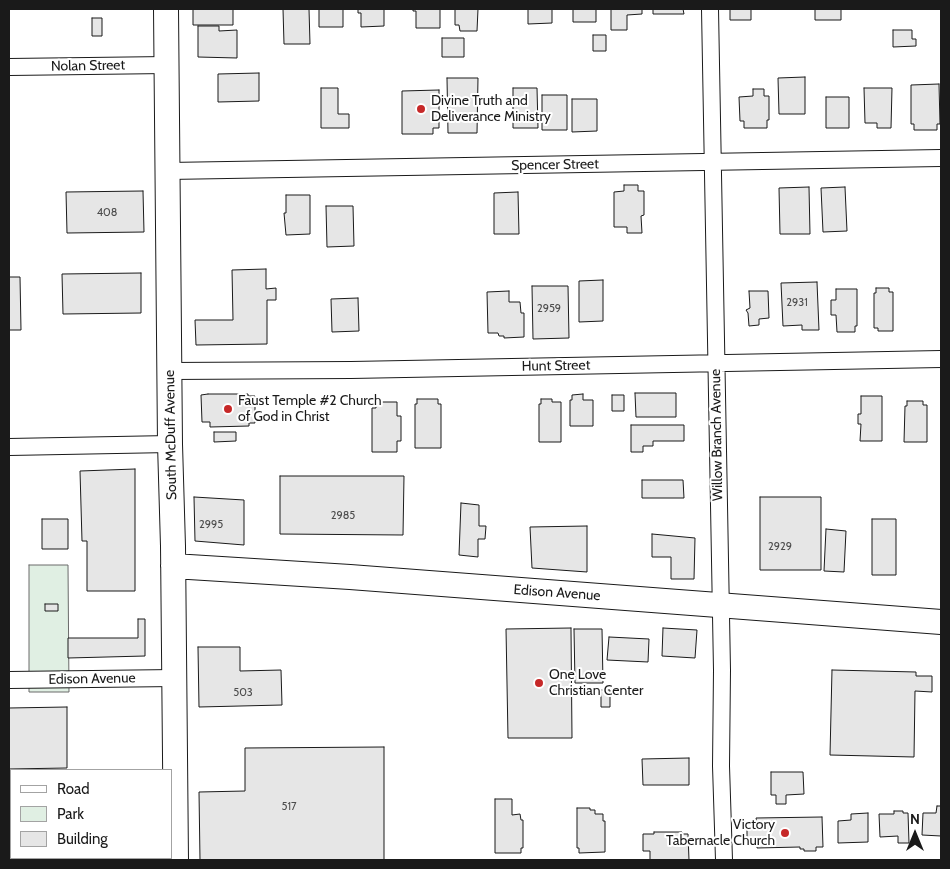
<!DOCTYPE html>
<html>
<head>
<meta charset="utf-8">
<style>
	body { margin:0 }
	#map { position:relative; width:950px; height:869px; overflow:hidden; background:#fff; font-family:Cabin,sans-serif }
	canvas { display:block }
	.frame { position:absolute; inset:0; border:10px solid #1a1a1a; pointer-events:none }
	.legend { position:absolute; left:10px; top:769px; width:162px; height:90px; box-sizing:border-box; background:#fff; border:1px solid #a3a3a3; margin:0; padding:6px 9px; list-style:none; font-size:15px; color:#1a1a1a }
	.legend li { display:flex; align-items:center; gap:10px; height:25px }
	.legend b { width:25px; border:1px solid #a3a3a3 }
	.north { position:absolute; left:890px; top:809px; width:50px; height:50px; -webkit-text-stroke:4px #fff; paint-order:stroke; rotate:0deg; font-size:14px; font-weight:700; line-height:20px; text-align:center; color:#1a1a1a }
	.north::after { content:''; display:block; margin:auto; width:18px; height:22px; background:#1a1a1a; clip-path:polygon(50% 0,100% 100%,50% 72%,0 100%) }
</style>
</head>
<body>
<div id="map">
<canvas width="950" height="869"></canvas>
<div class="frame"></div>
<ul class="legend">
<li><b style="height:6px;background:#fff"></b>Road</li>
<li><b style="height:14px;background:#e0efe3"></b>Park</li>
<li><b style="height:14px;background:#e6e6e6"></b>Building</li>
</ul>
<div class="north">N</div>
</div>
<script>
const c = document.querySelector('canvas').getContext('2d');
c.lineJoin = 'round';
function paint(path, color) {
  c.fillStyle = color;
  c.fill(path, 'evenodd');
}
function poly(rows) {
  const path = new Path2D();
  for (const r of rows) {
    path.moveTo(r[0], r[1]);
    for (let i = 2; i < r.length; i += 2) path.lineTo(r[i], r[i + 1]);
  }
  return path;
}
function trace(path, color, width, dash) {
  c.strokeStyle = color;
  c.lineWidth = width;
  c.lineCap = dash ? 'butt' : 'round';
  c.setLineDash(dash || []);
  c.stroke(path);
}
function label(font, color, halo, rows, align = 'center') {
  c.font = font + ' Cabin,sans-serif';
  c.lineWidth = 4;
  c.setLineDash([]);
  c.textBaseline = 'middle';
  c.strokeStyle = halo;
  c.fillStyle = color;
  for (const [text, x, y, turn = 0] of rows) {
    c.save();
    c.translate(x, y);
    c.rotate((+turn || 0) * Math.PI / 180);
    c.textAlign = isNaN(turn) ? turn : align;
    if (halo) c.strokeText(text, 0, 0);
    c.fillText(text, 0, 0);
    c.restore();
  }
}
const green = poly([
	[29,565,68,565,69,692,29,692,29,565]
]);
const building = poly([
	[193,9,233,9,233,25,193,25,193,9],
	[283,9,309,9,310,44,284,44,283,9],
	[319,9,343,9,343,27,319,27,319,9],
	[358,9,384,9,384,26,361,27,361,13,358,13,358,9],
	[413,9,440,9,440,28,416,28,416,11,413,11,413,9],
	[455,9,478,9,477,31,460,31,459,25,455,25,455,9],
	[528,9,552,9,552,23,528,24,528,9],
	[573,9,596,9,596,22,573,22,573,9],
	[611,9,642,9,642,14,627,15,627,30,611,30,611,9],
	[653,9,683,9,684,14,653,14,653,9],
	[730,9,751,9,751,20,730,20,730,9],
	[815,9,841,9,841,20,815,20,815,9],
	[92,18,102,18,102,36,92,36,92,18],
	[198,26,219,26,219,31,237,30,237,58,198,57,198,26],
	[893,30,912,30,912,39,916,39,916,46,893,47,893,30],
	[593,35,606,35,606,51,593,51,593,35],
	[442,38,464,38,464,57,442,57,442,38],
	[259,73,259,101,218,102,218,74,259,73],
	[805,77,805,114,779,114,778,78,805,77],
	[447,78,478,78,477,133,448,133,447,78],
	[939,84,940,124,937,124,937,130,914,130,914,124,911,124,911,85,939,84],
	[321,88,338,88,338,114,349,114,349,128,321,128,321,88],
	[513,88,537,88,538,128,513,128,513,88],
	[864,88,892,88,891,128,877,128,877,123,865,123,864,88],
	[753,89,764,89,764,96,769,96,769,120,767,120,767,128,744,128,744,121,740,121,739,97,753,96,753,89],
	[439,90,439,128,433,128,433,134,402,134,402,91,439,90],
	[542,95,567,95,567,130,542,130,542,95],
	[826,97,849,97,849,128,826,128,826,97],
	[572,99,597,99,597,131,572,132,572,99],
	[624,185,638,185,638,191,644,191,644,215,641,216,642,233,627,233,627,227,614,227,614,192,624,191,624,185],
	[809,187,810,234,780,234,779,188,809,187],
	[845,187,847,231,823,232,821,188,845,187],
	[143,191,144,232,67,233,66,192,143,191],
	[518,192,519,234,494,234,494,193,518,192],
	[286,195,310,195,310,234,286,235,284,213,286,213,286,195],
	[326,206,353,206,354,246,327,247,326,206],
	[266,269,266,289,276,288,276,300,267,300,267,344,196,345,195,320,233,320,232,270,266,269],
	[141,273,141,313,63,314,62,274,141,273],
	[9,277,20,277,21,330,9,330,9,277],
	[603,280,603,321,579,322,579,281,603,280],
	[817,282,819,330,802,330,802,325,783,326,781,283,817,282],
	[532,286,568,286,569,338,533,339,532,286],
	[876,288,889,288,889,292,893,292,893,331,878,331,878,328,874,328,874,293,876,293,876,288],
	[836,289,857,289,857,326,855,326,855,332,837,332,836,315,831,315,831,300,836,300,836,289],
	[509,291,509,302,520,302,521,313,524,313,524,337,504,338,504,336,499,336,498,333,488,333,487,292,509,291],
	[749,291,768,291,769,318,759,319,759,325,749,326,748,313,746,310,750,308,749,291],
	[358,298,359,331,332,332,331,299,358,298],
	[635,393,676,393,676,417,636,417,635,393],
	[208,394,248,394,248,396,255,396,255,423,249,423,249,426,210,427,210,422,202,422,201,395,208,394],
	[583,394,583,400,593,400,593,426,570,426,570,400,572,400,572,395,583,394],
	[612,395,624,395,624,411,612,411,612,395],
	[861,396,882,396,882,441,860,441,861,424,858,424,858,414,861,414,861,396],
	[417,399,438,399,438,404,441,404,441,448,415,448,415,404,417,404,417,399],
	[541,399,552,399,552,402,561,402,561,442,539,442,539,404,541,404,541,399],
	[907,401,923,401,923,405,927,405,927,442,904,442,905,406,907,406,907,401],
	[376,402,397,402,397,416,401,416,401,441,397,441,397,452,372,452,372,408,376,408,376,402],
	[631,425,684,425,684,441,653,441,653,446,643,446,643,452,631,452,631,425],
	[214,432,236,432,236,441,214,442,214,432],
	[135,469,135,591,87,591,87,541,82,541,80,471,135,469],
	[280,476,404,476,403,535,280,534,280,476],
	[642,480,683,480,684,498,642,498,642,480],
	[194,497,244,500,244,545,195,541,194,497],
	[760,497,821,497,821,570,760,570,760,497],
	[461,503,479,505,479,526,486,526,485,539,478,539,478,557,459,555,461,503],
	[42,519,68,519,68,549,42,549,42,519],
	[872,519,896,519,896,575,872,575,872,519],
	[587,526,587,572,532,568,530,527,587,526],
	[826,529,846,531,844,572,824,571,826,529],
	[652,534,695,538,694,579,671,579,671,557,652,557,652,534],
	[45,604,58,604,58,611,45,611,45,604],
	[138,619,145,619,145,656,68,658,68,638,138,638,138,619],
	[571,628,572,738,508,738,506,629,571,628],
	[663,628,697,630,695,658,662,656,663,628],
	[574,629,602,629,603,683,575,683,574,629],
	[609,637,649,639,648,662,607,660,609,637],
	[198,647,240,647,240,671,281,670,282,705,199,707,198,647],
	[832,670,916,672,916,676,932,676,932,692,915,691,914,757,830,755,832,670],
	[601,690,610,690,610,707,601,707,601,690],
	[67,707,67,768,9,769,9,708,67,707],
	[384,747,384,860,200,860,199,792,245,791,245,748,384,747],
	[689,758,689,785,643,785,642,759,689,758],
	[771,772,803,772,804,794,786,795,786,804,776,804,776,795,771,795,771,772],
	[495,799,512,799,512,815,520,814,521,820,523,820,523,848,521,848,521,853,495,853,495,799],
	[937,806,941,806,941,836,922,835,923,813,936,813,937,806],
	[577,808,590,808,590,810,595,810,595,814,603,814,603,821,605,821,605,852,579,853,579,848,577,848,577,808],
	[894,811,903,811,903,813,908,813,909,843,898,843,898,836,880,837,879,814,894,814,894,811],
	[868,813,868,842,838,843,838,821,851,820,851,814,868,813],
	[822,817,823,847,816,847,816,851,804,851,804,849,800,849,800,847,757,848,757,838,747,838,747,829,757,828,756,818,822,817],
	[654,832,682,832,682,834,688,834,689,860,650,860,650,851,643,851,643,834,654,834,654,832],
	[58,858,131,858,131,860,58,860,58,858]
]);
const street = poly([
	[710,9,722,670,721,766,724,860],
	[9,67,167,65],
	[168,171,941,158],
	[170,371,351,370,941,359],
	[9,447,170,444],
	[9,680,175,678]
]);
const secondary = poly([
	[166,9,170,444,173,546,176,860],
	[173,566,350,577,941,622]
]);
const markers = [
	[421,109,5,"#c62828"],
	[228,409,5,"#c62828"],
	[539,683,5,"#c62828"],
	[785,833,5,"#c62828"]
];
const numberNames = [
	["408",107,213],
	["2931",797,303],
	["2959",549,309],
	["2985",343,516],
	["2995",211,525],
	["2929",780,547],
	["503",243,693],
	["517",289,807]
];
const streetNames = [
	["Nolan Street",88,66,-1],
	["Spencer Street",555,165,-1],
	["Hunt Street",556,366,-1],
	["South McDuff Avenue",171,435,-91],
	["Willow Branch Avenue",717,435,-91],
	["Edison Avenue",557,593,4],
	["Edison Avenue",92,679,-1]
];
const poiNames = [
	["Divine Truth and",431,101],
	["Deliverance Ministry",431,117],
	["Faust Temple #2 Church",238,401],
	["of God in Christ",238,417],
	["One Love",549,675],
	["Christian Center",549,691],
	["Victory",775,825,"right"],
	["Tabernacle Church",775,841,"right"]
];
paint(green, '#e0efe3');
trace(green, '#6a6a6a', 1);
paint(building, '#e6e6e6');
trace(building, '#1a1a1a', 1);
trace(street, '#1a1a1a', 18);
trace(secondary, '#1a1a1a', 26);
trace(street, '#fff', 16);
trace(secondary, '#fff', 24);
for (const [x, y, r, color] of markers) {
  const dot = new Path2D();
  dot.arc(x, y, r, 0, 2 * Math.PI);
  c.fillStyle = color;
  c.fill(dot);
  trace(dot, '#fff', 2);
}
label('11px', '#4d4d4d', null, numberNames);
label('14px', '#1a1a1a', '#fff', streetNames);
label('14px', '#1a1a1a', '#fff', poiNames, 'left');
</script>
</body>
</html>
